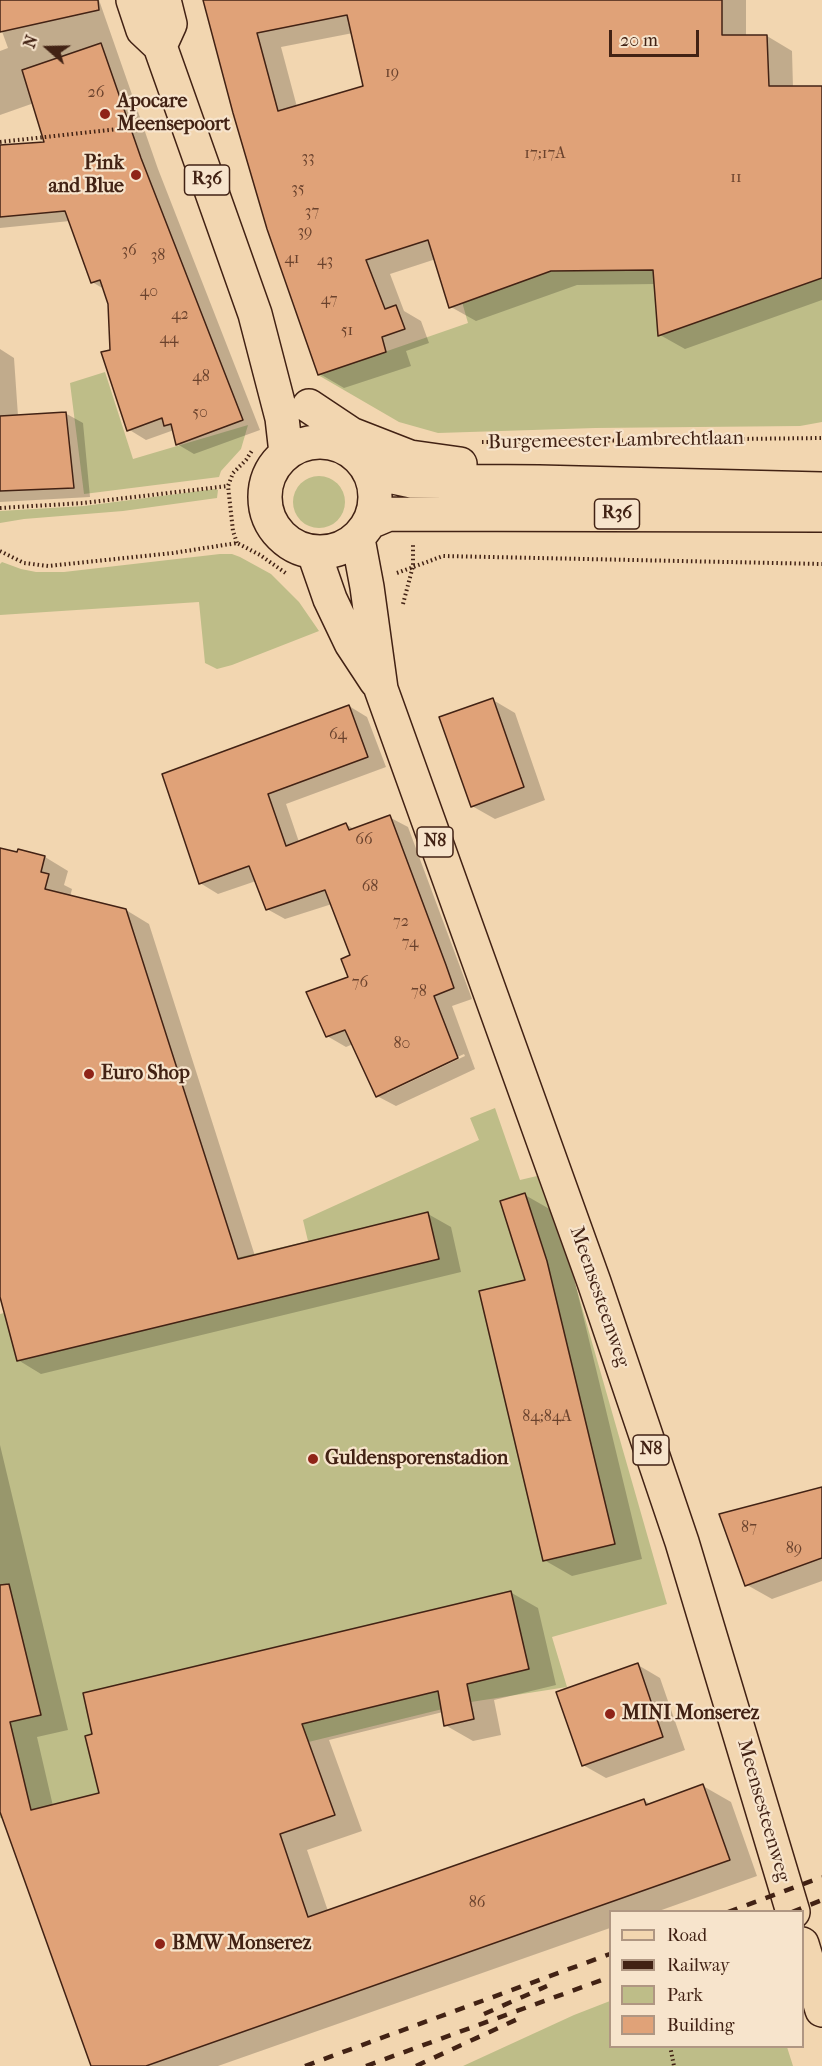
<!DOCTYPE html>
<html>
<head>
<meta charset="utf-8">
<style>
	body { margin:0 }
	#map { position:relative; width:822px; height:2066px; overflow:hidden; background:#f2d6b0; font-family:"IM FELL French Canon",serif }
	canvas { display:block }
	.legend { position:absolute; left:609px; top:1910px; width:195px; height:138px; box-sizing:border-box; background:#f7e4cc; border:2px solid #af9682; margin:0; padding:8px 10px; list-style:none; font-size:18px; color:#422214 }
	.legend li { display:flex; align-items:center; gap:12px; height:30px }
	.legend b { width:30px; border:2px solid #af9682 }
	.north { position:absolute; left:18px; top:18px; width:60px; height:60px; -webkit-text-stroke:4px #f7e4cc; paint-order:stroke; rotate:290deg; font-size:16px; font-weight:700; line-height:24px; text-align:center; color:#422214 }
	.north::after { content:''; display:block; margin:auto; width:21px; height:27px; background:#422214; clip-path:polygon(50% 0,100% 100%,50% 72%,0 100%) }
	.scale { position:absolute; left:609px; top:30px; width:90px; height:27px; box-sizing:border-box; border:3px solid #422214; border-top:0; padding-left:8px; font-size:18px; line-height:21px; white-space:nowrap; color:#422214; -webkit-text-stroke:4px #f7e4cc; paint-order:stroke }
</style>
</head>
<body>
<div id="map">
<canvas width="822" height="2066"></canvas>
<ul class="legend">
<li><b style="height:8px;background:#f2d6b0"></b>Road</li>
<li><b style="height:8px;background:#422214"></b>Railway</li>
<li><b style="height:16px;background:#bebd88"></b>Park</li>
<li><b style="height:16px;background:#e0a278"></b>Building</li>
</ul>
<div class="north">N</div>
<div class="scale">20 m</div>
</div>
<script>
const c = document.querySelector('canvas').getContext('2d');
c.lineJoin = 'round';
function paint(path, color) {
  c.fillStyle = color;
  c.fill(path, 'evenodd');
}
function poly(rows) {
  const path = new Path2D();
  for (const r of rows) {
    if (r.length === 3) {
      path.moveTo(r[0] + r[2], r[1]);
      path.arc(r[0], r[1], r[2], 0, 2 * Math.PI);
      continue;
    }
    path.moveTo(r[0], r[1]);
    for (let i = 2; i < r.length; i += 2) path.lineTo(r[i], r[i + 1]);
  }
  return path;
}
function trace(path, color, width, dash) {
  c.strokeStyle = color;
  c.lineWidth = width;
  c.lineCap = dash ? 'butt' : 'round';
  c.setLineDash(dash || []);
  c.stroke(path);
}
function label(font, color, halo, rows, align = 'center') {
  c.font = font + ' "IM FELL French Canon",serif';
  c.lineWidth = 4.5;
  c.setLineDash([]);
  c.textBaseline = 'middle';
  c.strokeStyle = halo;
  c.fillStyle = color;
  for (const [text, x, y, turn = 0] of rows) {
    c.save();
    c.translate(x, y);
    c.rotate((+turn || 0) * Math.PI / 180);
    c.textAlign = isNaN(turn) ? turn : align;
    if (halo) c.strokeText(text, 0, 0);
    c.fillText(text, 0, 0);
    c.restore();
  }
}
const green = poly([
	[481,221,503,288,551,271,653,270,822,278,822,422,800,426,595,428,438,433,399,422,318,375,468,323,462,302],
	[105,372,133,459,248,425,241,449,221,471,219,477,84,494,70,383],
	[319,502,26],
	[215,489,218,490,217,498,123,511,24,519,0,523,0,511,84,506],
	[220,554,232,554,240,557,271,574,299,602,319,631,232,665,217,669,205,663,199,602,0,615,0,564,2,562,21,569,36,572,64,572],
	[495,1108,520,1180,537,1176,573,1276,667,1604,552,1637,567,1687,471,1702,0,1818,0,1314,308,1241,303,1220,479,1140,470,1118],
	[610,2001,610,2046,787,2047,793,2066,463,2066,574,2015]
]);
const shadow = poly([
	[0,0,99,0,158,169,260,430,194,454,177,444,174,430,146,440,128,429,111,351,110,303,104,289,92,282,70,221,0,228,0,147,46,143,34,103,0,115,0,51,8,48,0,26],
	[205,0,746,0,746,37,767,36,792,51,793,88,822,88,822,300,685,349,660,335,656,284,577,285,476,321,451,307,436,259,390,274,404,311,421,321,429,343,406,351,411,366,344,388,320,374],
	[353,33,365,87,297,107,281,47],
	[0,349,14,358,18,416,65,413,83,423,90,497,0,502],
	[493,700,515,713,545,800,495,819,472,806],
	[349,706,367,717,386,767,286,804,299,842,346,824,355,830,389,817,408,827,472,999,452,1006,475,1069,396,1106,377,1096,353,1044,346,1047,327,1036,350,978,352,956,332,904,285,919,267,909,256,881,218,894,200,883,164,775],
	[464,1054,465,1056,387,1093,387,1090],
	[0,850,45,857,68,871,64,885,72,889,70,897,126,910,149,924,255,1256,428,1214,451,1227,461,1272,41,1374,18,1360,0,1295],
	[525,1195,553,1211,574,1278,642,1559,572,1576,544,1560,527,1281],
	[0,1445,68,1730,37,1737,53,1806,100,1795,510,1592,538,1608,556,1685,494,1700,501,1735,473,1741,445,1725,443,1712,329,1740,362,1831,307,1850,328,1911,644,1800,651,1805,703,1786,731,1802,757,1876,656,1912,610,1912,610,1928,218,2066,92,2066,0,1808],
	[822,1488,822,1581,772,1599,747,1585],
	[638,1665,660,1678,685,1750,606,1778,583,1765]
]);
const building = poly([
	[0,0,98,0,99,10,0,32,0,0],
	[203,0,722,0,722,35,767,35,769,86,822,86,822,278,658,336,653,270,551,271,449,308,428,240,366,260,385,309,396,305,405,329,382,337,386,352,318,375,267,229,233,113,203,0],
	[347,15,363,86,278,111,257,33,347,15],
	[101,43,141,158,243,420,176,445,171,424,164,426,162,418,127,431,101,352,110,350,108,304,100,280,91,283,65,211,0,217,0,145,44,142,22,70,101,43],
	[66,412,74,488,0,491,0,416,66,412],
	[493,698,524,787,471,807,439,717,493,698],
	[349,705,368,757,268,794,286,846,346,823,349,830,390,815,446,965,454,988,434,996,458,1058,376,1097,345,1030,326,1037,306,992,348,977,341,959,350,955,325,890,266,910,249,866,199,884,162,774,349,705],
	[0,848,17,852,18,849,45,856,41,872,49,874,45,889,126,909,238,1259,428,1212,439,1259,17,1361,0,1297,0,848],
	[525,1193,547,1261,615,1544,543,1561,479,1291,525,1280,500,1201,525,1193],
	[822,1487,822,1558,745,1586,719,1514,822,1487],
	[9,1584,41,1715,10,1722,31,1810,99,1793,85,1736,92,1734,83,1693,511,1591,529,1669,467,1684,474,1719,444,1726,438,1691,302,1724,335,1815,280,1834,308,1917,644,1799,646,1805,703,1784,730,1860,146,2066,91,2066,0,1812,0,1585,9,1584],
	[638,1663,663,1737,582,1766,556,1692,638,1663]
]);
const path = poly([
	[0,142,154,125],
	[482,442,822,438],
	[0,508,83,503,228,486],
	[237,543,233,531,228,486,233,473,246,460,253,449],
	[0,551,24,563,48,566,173,553,237,543,260,555,287,574],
	[397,573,443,556,822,564],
	[403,604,413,566,413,544],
	[670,2046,674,2066]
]);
const primary = poly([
	[133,0,143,30,160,46,255,314,282,418,286,453],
	[160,46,170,24,164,0],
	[309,406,351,434,410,457,460,464],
	[320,497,55],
	[370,472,412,481,539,482,822,489],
	[370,522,389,514,822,515],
	[358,539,367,587,381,689,594,1282,682,1542,793,1912],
	[314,553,330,599,351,643,376,681],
	[802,1944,822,2010]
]);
const rail = poly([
	[728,1912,822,1877],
	[792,1912,822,1900],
	[484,2014,547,1986],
	[305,2066,610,1954],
	[366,2066,610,1977],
	[416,2066,522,2017]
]);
const markers = [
	[105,114,6,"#8f2418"],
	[136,175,6,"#8f2418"],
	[89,1074,6,"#8f2418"],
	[313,1459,6,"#8f2418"],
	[610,1714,6,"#8f2418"],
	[160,1944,6,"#8f2418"]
];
const numberNames = [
	["19",392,73],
	["26",96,93],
	["17;17A",545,154],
	["33",308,158],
	["11",736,178],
	["35",298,189],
	["37",312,212],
	["39",305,232],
	["36",129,251],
	["38",158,256],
	["41",292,259],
	["43",325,261],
	["40",149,292],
	["47",329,300],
	["42",180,315],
	["51",347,331],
	["44",169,339],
	["48",201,377],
	["50",200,413],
	["64",338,735],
	["66",364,840],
	["68",370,887],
	["72",401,922],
	["74",410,943],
	["76",360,983],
	["78",419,992],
	["80",402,1044],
	["84;84A",547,1417],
	["87",749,1528],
	["89",794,1549],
	["86",477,1903]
];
const shields = [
	[207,180,45],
	[617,514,45],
	[435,842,36],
	[651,1450,36]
];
const shieldNames = [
	["R36",207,180],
	["R36",617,514],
	["N8",435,842],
	["N8",651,1450]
];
const poiNames = [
	["Apocare",117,102],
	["Meensepoort",117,125],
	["Pink",124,164,"right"],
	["and Blue",124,187,"right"],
	["Euro Shop",101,1074],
	["Guldensporenstadion",325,1459],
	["MINI Monserez",622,1714],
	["BMW Monserez",172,1944]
];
const streetNames = [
	["Burgemeester Lambrechtlaan",616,441,-1],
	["Meensesteenweg",599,1297,71],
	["Meensesteenweg",763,1811,74]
];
paint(green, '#bebd88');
paint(shadow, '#0003');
paint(building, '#e0a278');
trace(building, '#422214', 1.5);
trace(primary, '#422214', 36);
trace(path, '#422214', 4, [1.5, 3]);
trace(primary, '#f2d6b0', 33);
trace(rail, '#422214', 4.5, [10, 10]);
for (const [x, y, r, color] of markers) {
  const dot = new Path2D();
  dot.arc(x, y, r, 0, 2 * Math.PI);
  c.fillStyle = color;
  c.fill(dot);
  trace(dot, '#f7e4cc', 2);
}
label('16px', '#6a422d', null, numberNames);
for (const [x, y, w] of shields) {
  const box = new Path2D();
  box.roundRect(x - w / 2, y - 15, w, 30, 4.5);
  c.fillStyle = '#f7e4cc';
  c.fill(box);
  trace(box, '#422214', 1.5);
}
label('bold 18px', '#422214', null, shieldNames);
label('bold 20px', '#422214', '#f7e4cc', poiNames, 'left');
label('20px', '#422214', '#f7e4cc', streetNames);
</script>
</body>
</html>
